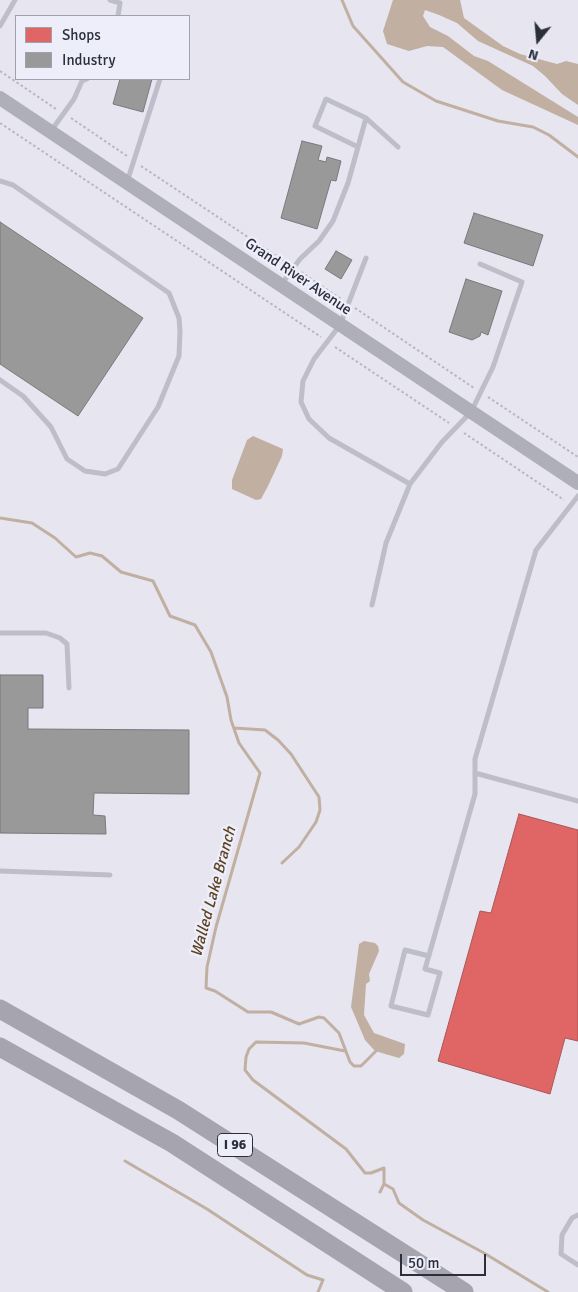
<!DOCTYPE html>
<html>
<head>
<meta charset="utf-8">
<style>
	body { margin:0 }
	#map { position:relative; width:578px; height:1292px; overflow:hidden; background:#e6e5f0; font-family:Signika,sans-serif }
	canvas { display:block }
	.legend { position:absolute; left:15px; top:15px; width:175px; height:65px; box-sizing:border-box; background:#eeeefb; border:1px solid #a0a1ae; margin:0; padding:6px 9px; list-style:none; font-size:15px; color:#2b2e3b }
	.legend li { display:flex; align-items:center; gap:10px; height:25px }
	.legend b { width:25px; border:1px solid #a0a1ae }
	.north { position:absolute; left:513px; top:15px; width:50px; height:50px; -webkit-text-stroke:4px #eeeefb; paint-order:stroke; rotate:197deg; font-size:14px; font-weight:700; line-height:20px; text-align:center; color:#2b2e3b }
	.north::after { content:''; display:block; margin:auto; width:18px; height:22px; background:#2b2e3b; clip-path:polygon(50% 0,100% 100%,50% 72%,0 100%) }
	.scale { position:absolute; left:400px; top:1254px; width:86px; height:22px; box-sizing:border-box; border:2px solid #2b2e3b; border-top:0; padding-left:6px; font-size:15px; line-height:18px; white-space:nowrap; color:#2b2e3b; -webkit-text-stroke:4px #eeeefb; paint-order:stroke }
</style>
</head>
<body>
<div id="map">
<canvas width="578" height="1292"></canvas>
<ul class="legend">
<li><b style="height:14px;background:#e06666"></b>Shops</li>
<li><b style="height:14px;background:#999"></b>Industry</li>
</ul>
<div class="north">N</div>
<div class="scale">50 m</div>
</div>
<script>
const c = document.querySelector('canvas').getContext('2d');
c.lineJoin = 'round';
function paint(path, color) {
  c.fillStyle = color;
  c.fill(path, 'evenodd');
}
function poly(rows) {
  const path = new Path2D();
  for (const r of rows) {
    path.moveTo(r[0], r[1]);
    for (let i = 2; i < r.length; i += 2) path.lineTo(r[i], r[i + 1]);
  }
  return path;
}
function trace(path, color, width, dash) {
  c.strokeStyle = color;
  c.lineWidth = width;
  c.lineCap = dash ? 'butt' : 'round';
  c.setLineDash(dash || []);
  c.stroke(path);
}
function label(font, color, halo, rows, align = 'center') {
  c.font = font + ' Signika,sans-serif';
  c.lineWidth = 5;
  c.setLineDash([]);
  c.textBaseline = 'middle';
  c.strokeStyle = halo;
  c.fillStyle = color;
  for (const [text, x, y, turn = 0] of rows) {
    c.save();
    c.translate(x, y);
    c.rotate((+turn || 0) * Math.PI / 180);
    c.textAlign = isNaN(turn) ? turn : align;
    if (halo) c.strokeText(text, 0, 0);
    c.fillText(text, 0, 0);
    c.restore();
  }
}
const water = poly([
	[393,0,460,0,464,18,503,46,520,54,557,64,566,61,578,64,578,105,562,94,545,76,533,66,478,41,457,23,439,15,425,10,423,16,430,27,448,36,474,56,488,61,578,117,578,125,502,90,443,47,427,46,409,51,387,44,383,31],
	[253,436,283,449,282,456,268,486,261,499,256,500,232,489,232,480,247,440],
	[364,941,375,943,378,946,379,951,369,974,370,981,366,984,364,1015,374,1033,405,1044,404,1054,399,1058,375,1051,365,1040,351,1007,359,944]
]);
const shops = poly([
	[519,814,578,830,578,1041,565,1038,550,1094,438,1061,480,911,491,913,519,814]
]);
const industry = poly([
	[120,79,152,79,143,112,113,104,120,79],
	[302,141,322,146,318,160,326,162,327,157,341,161,336,181,331,180,317,229,281,218,302,141],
	[474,213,543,235,533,266,464,243,474,213],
	[0,222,143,318,78,416,0,364,0,222],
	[336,251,352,260,341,279,325,269,336,251],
	[466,279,502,291,488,335,481,332,480,336,472,340,449,332,466,279],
	[0,675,43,675,43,708,28,708,28,729,189,730,189,794,94,793,93,815,105,816,106,834,0,833,0,675]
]);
const stream = poly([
	[342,0,353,26,403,82,436,101,498,121,533,127,549,135,578,157],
	[0,518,32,523,55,538,76,557,90,553,102,556,121,572,153,581,170,616,195,625,211,652,227,697,231,720,239,743,260,773,216,927,207,967,206,988,215,991,248,1012,271,1012,299,1024,319,1017,324,1018,339,1033,350,1062,354,1066,361,1066,376,1051],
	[234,728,265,730,278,740,291,754,319,797,320,810,316,822,299,847,282,863],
	[345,1051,304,1043,256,1042,249,1049,246,1057,245,1070,253,1080,346,1149,365,1173,371,1173,384,1168,384,1184,380,1192],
	[125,1161,207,1209,307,1275,323,1280,318,1292],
	[384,1184,393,1189,399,1203,423,1220,484,1253,548,1292]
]);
const path = poly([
	[0,71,56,109],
	[71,118,127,156],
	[0,123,321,337],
	[141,166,287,263],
	[301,272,341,299],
	[355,308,474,388],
	[335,347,449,423],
	[488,397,578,457],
	[464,433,564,500]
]);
const service = poly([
	[110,0,120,3,118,16],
	[0,26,15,0],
	[51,131,74,99,82,81,87,79],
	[358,147,366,118],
	[0,181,13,185,169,293,179,318,180,331,179,356,158,407,118,469,105,474,85,471,67,459,51,427,23,396,0,380],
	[127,182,160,79],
	[366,258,340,325,314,359,303,381,301,402,309,419,329,438,410,484],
	[281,285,300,259,319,241,333,221,348,183,358,147,315,126,326,99,366,118,398,147],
	[372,605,386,543,410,484,442,442,471,412,493,367,522,282,480,264],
	[0,633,46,633,60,638,67,644,69,688],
	[475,773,578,801],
	[0,871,110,875],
	[429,956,405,950,391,1006,428,1015,440,973,425,969,475,794,475,759,536,550,578,496],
	[578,1215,572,1218,562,1235,561,1254,578,1265]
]);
const secondary = poly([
	[0,98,578,483]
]);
const motorway = poly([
	[0,1009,178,1110,464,1292],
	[0,1047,172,1143,403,1292]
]);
const shields = [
	[235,1145,35]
];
const shieldNames = [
	["I 96",235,1145]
];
const streetNames = [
	["Grand River Avenue",298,277,34]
];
const waterNames = [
	["Walled Lake Branch",214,892,-75]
];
paint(water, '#c1b0a2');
paint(shops, '#e06666');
trace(shops, '#aa5559', 1);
paint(industry, '#999');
trace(industry, '#78797d', 1);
trace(stream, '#c1b0a2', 3);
trace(path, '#b6b7c1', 2, [2.5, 2.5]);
trace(service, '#bdbec9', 5);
trace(secondary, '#aeafb9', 14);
trace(motorway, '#a5a4af', 19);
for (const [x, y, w] of shields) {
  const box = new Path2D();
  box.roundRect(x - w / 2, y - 11.5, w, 23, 4);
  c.fillStyle = '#eeeefb';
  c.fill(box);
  trace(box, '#2b2e3b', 1);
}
label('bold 14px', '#2b2e3b', null, shieldNames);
label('15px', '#2b2e3b', '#eeeefb', streetNames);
label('italic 16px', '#5d4220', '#eeeefb', waterNames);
</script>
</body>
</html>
